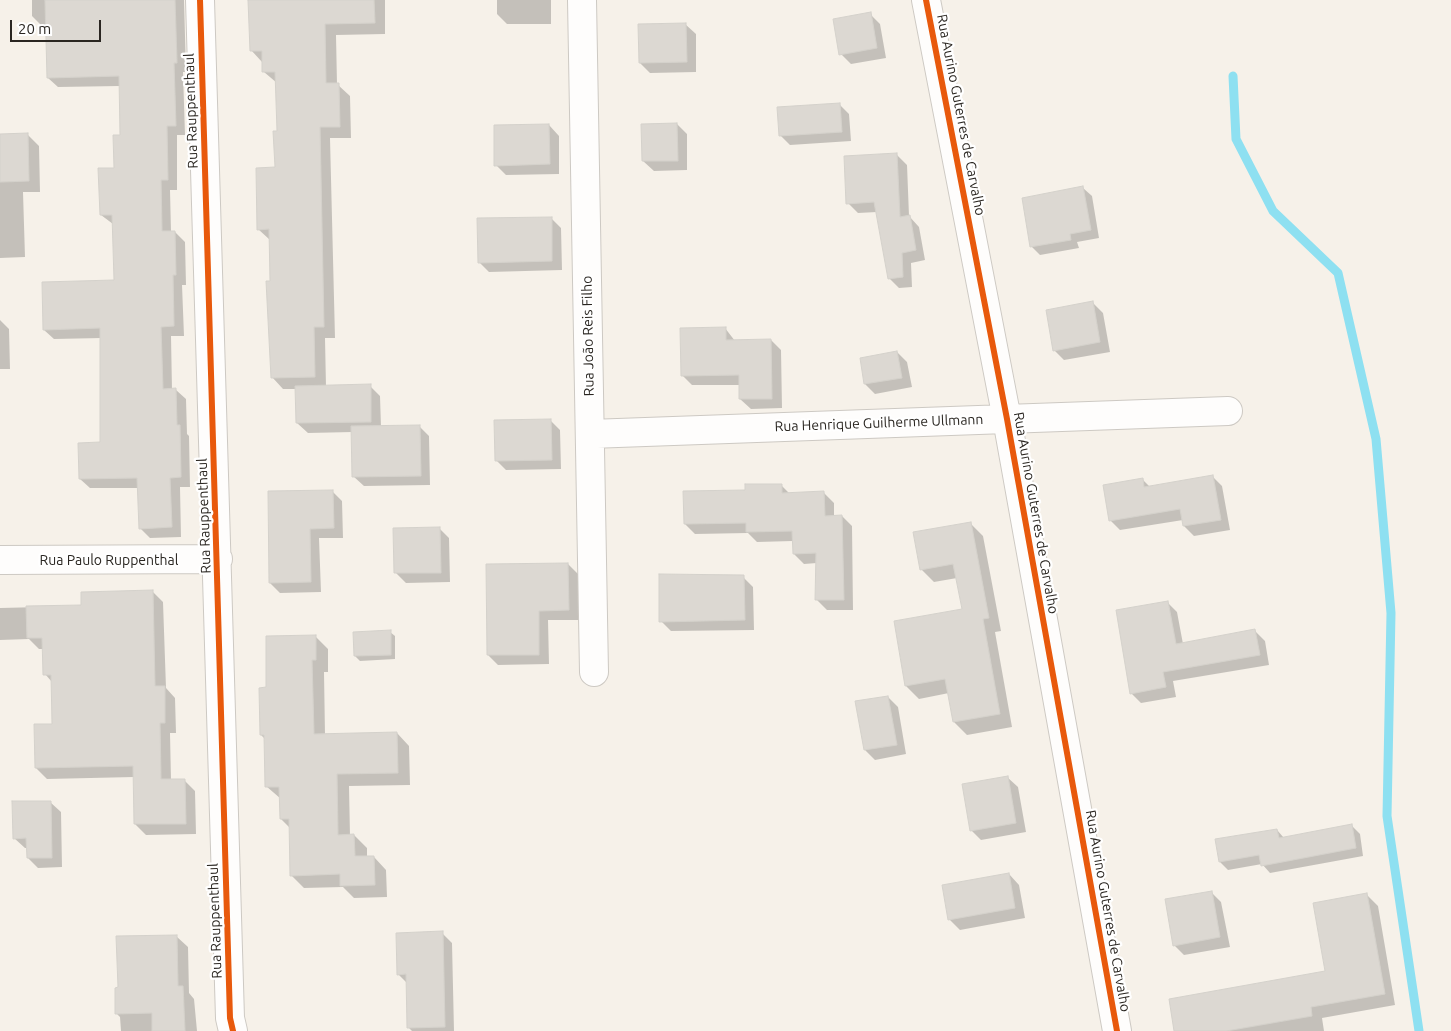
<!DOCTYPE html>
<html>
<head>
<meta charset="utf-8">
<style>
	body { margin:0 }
	#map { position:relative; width:1451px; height:1031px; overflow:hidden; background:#f6f1e9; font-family:Ubuntu,sans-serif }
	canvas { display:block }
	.scale { position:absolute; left:10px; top:20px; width:91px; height:22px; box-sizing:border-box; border:2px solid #2a2621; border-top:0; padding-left:6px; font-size:15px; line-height:18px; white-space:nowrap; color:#2a2621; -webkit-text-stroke:4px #fff; paint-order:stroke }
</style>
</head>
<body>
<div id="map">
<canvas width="1451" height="1031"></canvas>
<div class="scale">20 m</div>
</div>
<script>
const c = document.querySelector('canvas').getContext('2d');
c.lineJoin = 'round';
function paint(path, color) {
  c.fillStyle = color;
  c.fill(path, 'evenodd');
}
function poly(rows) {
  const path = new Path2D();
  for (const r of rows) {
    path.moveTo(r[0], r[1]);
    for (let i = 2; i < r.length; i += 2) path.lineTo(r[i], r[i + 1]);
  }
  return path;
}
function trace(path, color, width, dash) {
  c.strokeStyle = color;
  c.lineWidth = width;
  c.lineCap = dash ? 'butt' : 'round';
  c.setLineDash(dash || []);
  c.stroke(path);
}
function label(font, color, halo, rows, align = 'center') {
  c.font = font + ' Ubuntu,sans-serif';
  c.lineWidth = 4.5;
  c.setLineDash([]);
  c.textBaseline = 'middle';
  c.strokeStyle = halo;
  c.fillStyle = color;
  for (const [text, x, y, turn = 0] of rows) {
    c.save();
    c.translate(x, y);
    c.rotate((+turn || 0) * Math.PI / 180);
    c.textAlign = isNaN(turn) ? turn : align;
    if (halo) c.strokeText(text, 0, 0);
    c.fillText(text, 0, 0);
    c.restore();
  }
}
const shadow = poly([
	[32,0,184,0,186,72,183,72,185,135,177,135,177,190,170,190,171,232,175,232,185,242,186,285,182,285,184,336,171,336,172,390,176,390,186,399,187,434,189,436,190,487,180,487,181,537,150,538,140,528,139,488,90,488,80,479,101,443,102,338,54,339,44,330,115,282,113,224,101,215,115,169,122,136,120,86,58,87,48,78,47,26,42,26,32,16],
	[250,0,385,0,385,34,336,35,337,84,350,96,351,138,330,138,335,338,325,338,326,387,370,386,380,396,381,427,419,426,429,436,430,485,364,486,353,476,353,432,308,433,297,423,296,389,283,389,272,377,270,240,258,229,276,169,278,132,277,83,264,72,262,62,251,50],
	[497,0,551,0,551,24,507,24,497,14],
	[870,14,880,24,886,58,851,64,841,54],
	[685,24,696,34,696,72,650,73,640,63],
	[839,104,849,114,851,141,790,145,780,135],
	[677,124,687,134,687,170,654,171,643,161],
	[549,125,559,136,559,174,506,175,496,165],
	[0,135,28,135,39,146,40,192,23,192,25,257,0,258],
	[897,155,907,165,909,216,919,227,925,260,911,263,912,287,899,288,889,278,877,212,858,213,848,203],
	[1083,188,1092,196,1099,238,1077,242,1079,248,1040,255,1032,247,1023,199],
	[551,218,561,228,562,270,489,272,479,262],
	[1093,303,1103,313,1110,352,1064,360,1054,350],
	[0,320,9,329,10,369,0,369],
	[725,328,735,341,771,340,781,350,782,408,751,409,740,399,740,385,692,385,682,375],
	[897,352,907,362,912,387,875,394,865,384],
	[550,420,560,430,561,469,506,470,496,460],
	[1212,476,1222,486,1230,530,1194,536,1184,526,1183,520,1120,530,1110,520,1142,479,1150,487],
	[781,485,790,494,824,493,834,503,834,516,842,516,852,526,853,610,827,610,817,600,817,563,804,564,794,554,793,541,757,542,748,533,695,534,685,524,746,491],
	[332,491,342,501,343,538,319,538,321,592,280,593,270,583],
	[970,523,983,536,1001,631,995,632,1012,727,967,735,954,722,949,693,919,699,906,686,895,622,963,610,957,578,934,582,921,569],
	[439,528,449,538,450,582,406,583,396,573],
	[568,564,578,574,579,620,548,620,549,664,498,665,488,655],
	[743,577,753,587,754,630,671,631,661,621],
	[152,591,163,602,166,688,175,698,176,733,170,733,171,780,184,780,195,791,196,834,146,835,135,824,134,777,47,779,36,768,54,725,52,682,45,674,44,649,39,649,29,639,0,640,0,608,82,606],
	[1167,602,1177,612,1183,644,1255,631,1265,641,1269,665,1173,681,1176,697,1141,703,1131,693],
	[390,632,395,636,395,659,360,661,355,656],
	[315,636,328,649,328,672,324,672,325,735,397,733,409,746,410,785,349,786,350,836,354,835,367,848,367,857,374,857,386,870,387,897,354,898,343,887,304,888,291,875,290,828,281,819,281,799,266,786,265,739,261,735,268,689],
	[888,697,898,707,906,754,875,760,865,750],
	[1007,777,1018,787,1026,832,981,840,971,830],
	[50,802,61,812,62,867,38,868,28,858,28,848,25,848,14,838],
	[1352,826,1360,834,1363,856,1270,873,1262,864,1228,870,1220,862,1216,840,1277,830,1284,838],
	[1009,874,1019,885,1025,918,960,930,949,919],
	[1211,892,1221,902,1230,947,1184,955,1174,945],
	[1366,894,1378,906,1395,1005,1322,1018,1324,1031,1176,1031,1326,972],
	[442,933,452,943,454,1031,412,1031,408,1027,407,983,398,974],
	[176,936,188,947,189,993,194,999,197,1031,121,1031,120,1017,117,1014]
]);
const stream = poly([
	[1233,76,1236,139,1273,211,1338,273,1376,439,1391,613,1387,816,1419,1031]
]);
const building = poly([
	[45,0,175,0,177,63,174,63,176,126,167,126,168,180,161,180,162,231,175,231,176,275,173,275,174,326,161,327,163,389,176,388,177,425,180,425,181,477,170,478,172,527,139,529,137,478,79,479,78,443,100,442,100,328,43,330,42,282,114,280,112,215,100,215,98,168,114,168,113,135,120,135,119,76,47,78,45,0],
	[248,0,374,0,375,23,325,24,326,83,339,83,340,127,320,127,324,327,314,327,315,377,271,378,266,281,270,281,269,229,257,230,256,168,275,167,273,131,277,131,275,72,262,72,262,51,250,51,248,0],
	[871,12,877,48,839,55,833,19,871,12],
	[686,23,687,62,639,63,638,24,686,23],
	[840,103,842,132,779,136,777,107,840,103],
	[677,123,678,161,642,161,641,124,677,123],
	[549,124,550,164,494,166,494,125,549,124],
	[28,133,29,181,0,182,0,134,28,133],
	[897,153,900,217,910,215,916,250,902,253,903,277,888,279,874,202,846,204,844,156,897,153],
	[1083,186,1091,230,1070,234,1071,240,1030,247,1022,198,1083,186],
	[552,217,552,261,478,263,477,218,552,217],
	[1093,301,1100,342,1053,351,1046,310,1093,301],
	[726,327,726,340,771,339,772,399,739,399,739,375,681,376,680,328,726,327],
	[897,351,902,378,864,384,860,358,897,351],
	[371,384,371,422,296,423,295,386,371,384],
	[551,419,552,460,495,461,494,420,551,419],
	[420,425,421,476,352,477,351,426,420,425],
	[1213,475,1221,520,1183,526,1180,509,1109,521,1103,485,1143,478,1144,487,1213,475],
	[745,484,782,484,782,493,824,491,825,516,842,515,844,600,815,600,816,553,793,554,792,531,746,532,746,523,684,524,683,491,745,490,745,484],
	[333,490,334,528,310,529,311,582,269,583,268,491,333,490],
	[971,522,989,618,983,619,1000,714,953,722,945,679,905,686,894,621,962,609,953,564,920,570,913,532,971,522],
	[440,527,441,573,394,573,393,528,440,527],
	[568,563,569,610,539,611,539,655,487,655,486,564,568,563],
	[659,574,744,575,745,620,659,622,659,574],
	[153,590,155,686,165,686,165,723,160,723,161,779,185,779,186,824,134,824,133,766,35,768,34,724,52,724,51,675,43,675,42,638,27,638,26,606,81,605,81,592,153,590],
	[1168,601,1176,644,1255,629,1260,655,1163,672,1166,687,1130,694,1116,610,1168,601],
	[391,630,391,655,354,656,353,632,391,630],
	[316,635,316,660,312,660,314,734,397,732,398,773,337,774,338,835,354,834,355,856,374,856,375,885,340,886,340,874,290,876,289,819,280,819,279,787,265,787,264,735,260,735,259,688,266,687,266,636,316,635],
	[888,696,897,745,864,750,855,701,888,696],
	[1008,776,1016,823,970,831,962,784,1008,776],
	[12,801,51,801,52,858,27,858,26,838,13,839,12,801],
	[1352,824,1356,848,1261,866,1259,855,1219,862,1215,839,1277,829,1279,838,1352,824],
	[1009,873,1015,908,948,920,942,885,1009,873],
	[1212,891,1220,937,1173,946,1165,899,1212,891],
	[1367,893,1385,994,1311,1007,1312,1016,1226,1031,1174,1031,1169,999,1325,971,1313,903,1367,893],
	[443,931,445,1027,407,1028,406,974,397,975,396,933,443,931],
	[177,935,178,986,183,986,185,1031,152,1031,152,1013,115,1014,115,988,118,987,116,936,177,935]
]);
const minor = poly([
	[200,0,230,1018,233,1031],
	[582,0,594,672],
	[926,0,1007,419,1117,1031],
	[590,434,1228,411],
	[0,560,218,559]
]);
const cycleway = poly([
	[200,0,230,1018,233,1031],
	[926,0,1007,419,1117,1031]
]);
const streetNames = [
	["Rua Rauppenthaul",191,111,-92],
	["Rua Aurino Guterres de Carvalho",961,115,79],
	["Rua João Reis Filho",588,336,-91],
	["Rua Henrique Guilherme Ullmann",879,423,-2],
	["Rua Aurino Guterres de Carvalho",1036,513,80],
	["Rua Rauppenthaul",204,516,-92],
	["Rua Paulo Ruppenthal",109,560],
	["Rua Aurino Guterres de Carvalho",1108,911,80],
	["Rua Rauppenthaul",215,921,-92]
];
paint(shadow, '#0003');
trace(stream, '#8ee0f1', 9);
paint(building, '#dcd8d2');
trace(building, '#d4d1cb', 1);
trace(minor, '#cdc9c3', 30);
trace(minor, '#fefdfc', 28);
trace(cycleway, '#e8590c', 6);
label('14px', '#2a2621', '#fff', streetNames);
</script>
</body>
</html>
